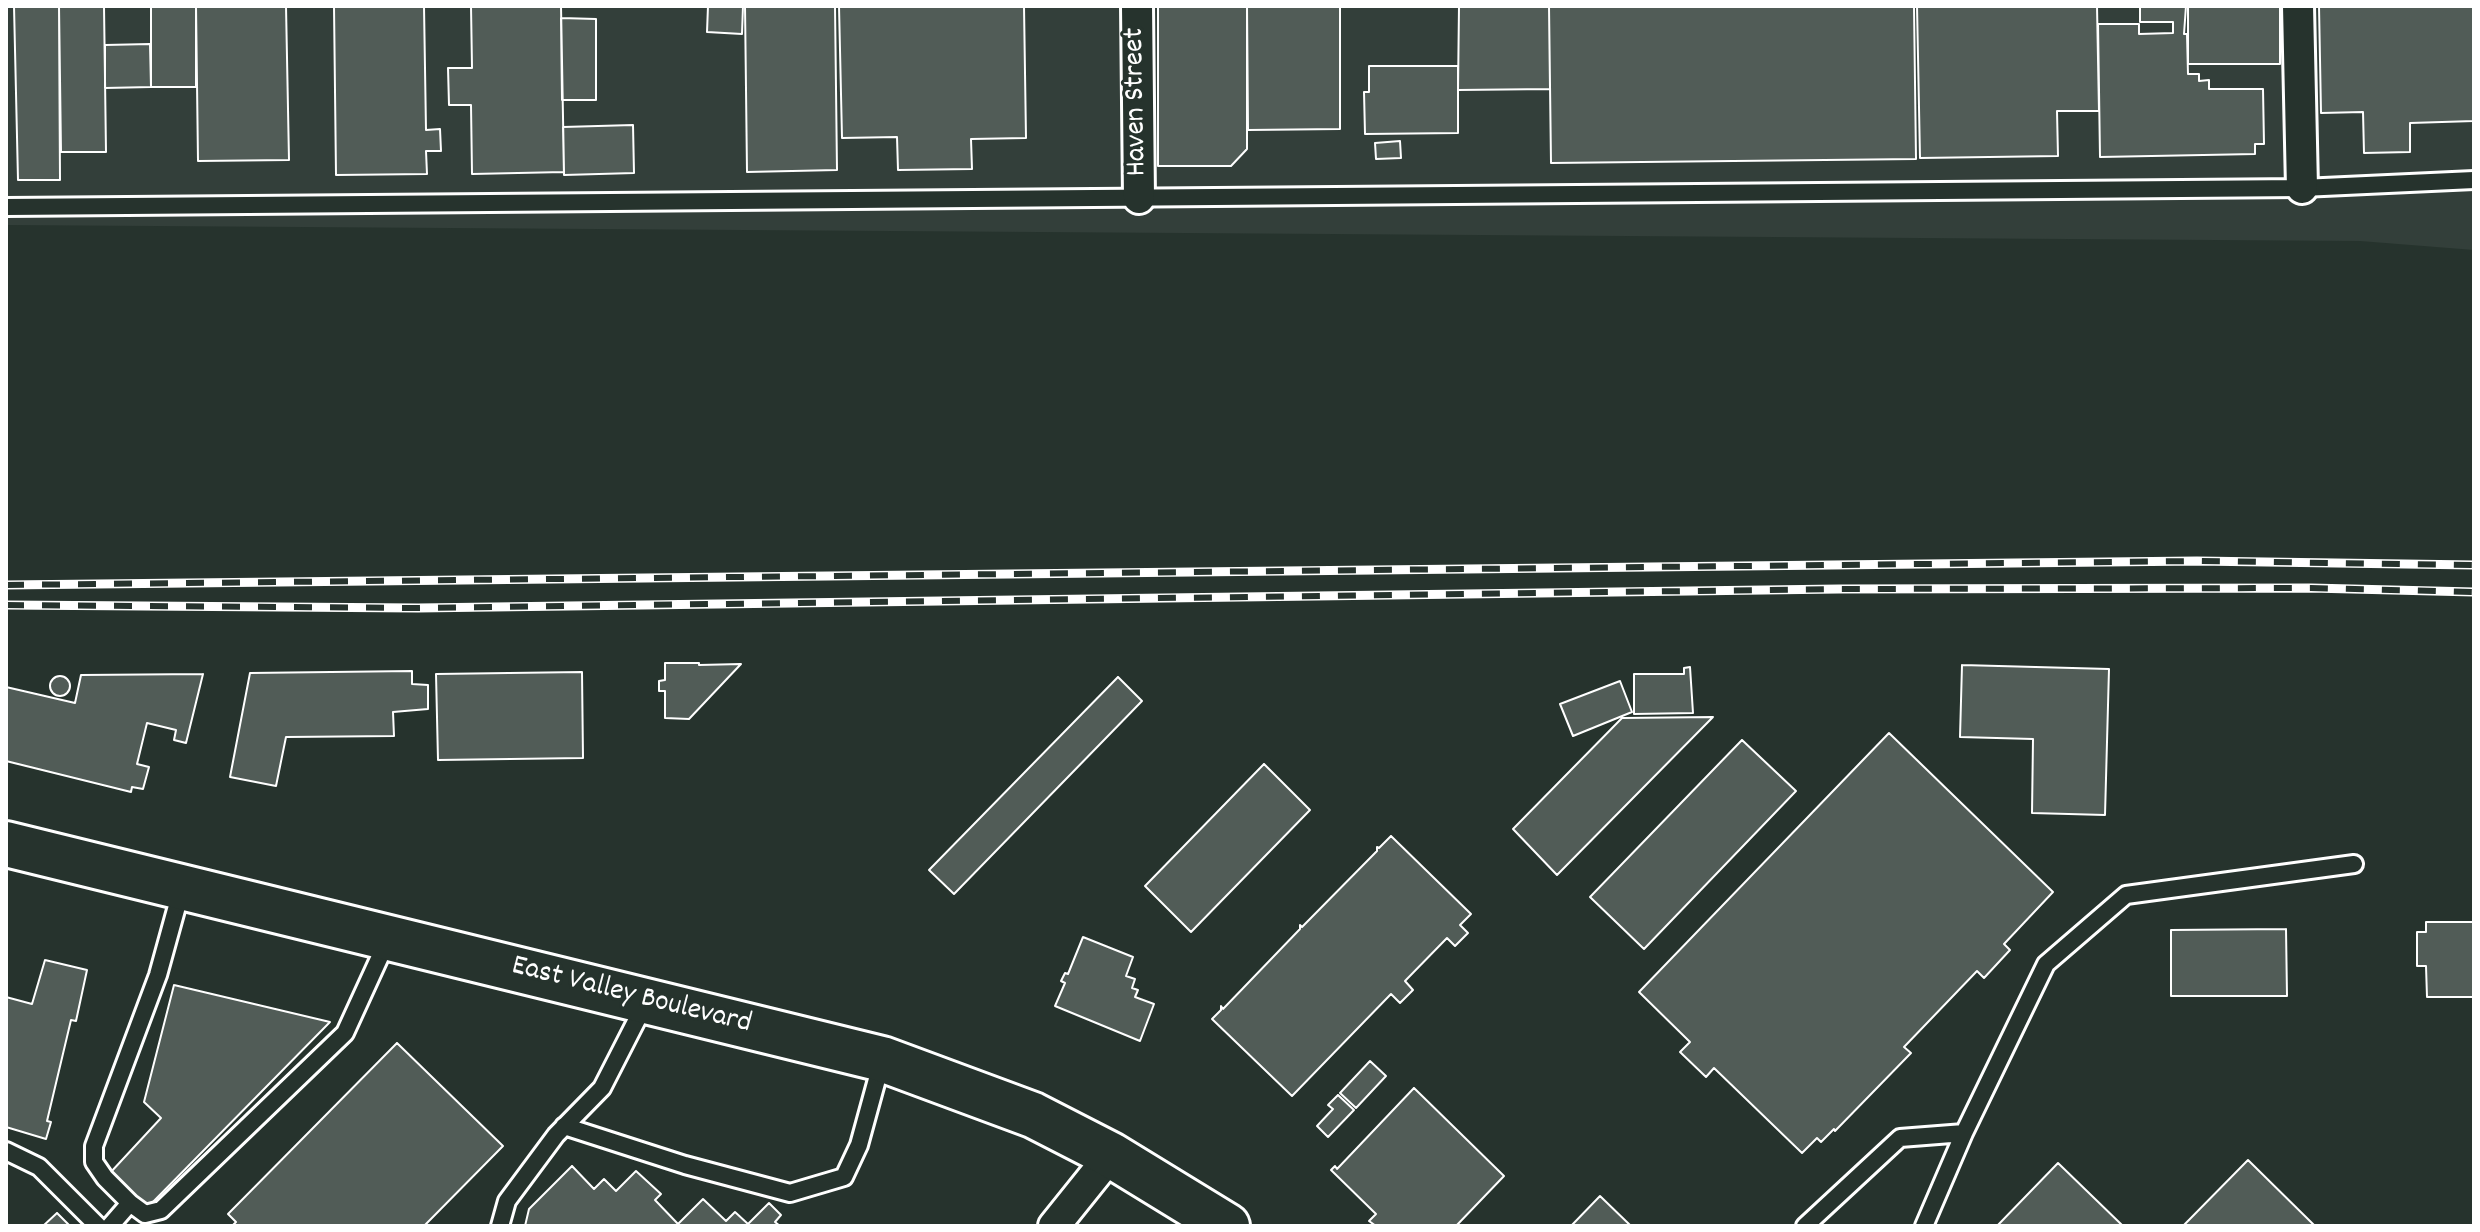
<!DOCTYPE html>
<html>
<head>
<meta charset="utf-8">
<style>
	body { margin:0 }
	#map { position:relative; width:2480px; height:1232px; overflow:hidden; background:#26332d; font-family:Dekko,sans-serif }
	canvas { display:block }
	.frame { position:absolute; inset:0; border:8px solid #fff; pointer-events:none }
</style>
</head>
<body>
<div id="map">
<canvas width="2480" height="1232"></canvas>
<div class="frame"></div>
</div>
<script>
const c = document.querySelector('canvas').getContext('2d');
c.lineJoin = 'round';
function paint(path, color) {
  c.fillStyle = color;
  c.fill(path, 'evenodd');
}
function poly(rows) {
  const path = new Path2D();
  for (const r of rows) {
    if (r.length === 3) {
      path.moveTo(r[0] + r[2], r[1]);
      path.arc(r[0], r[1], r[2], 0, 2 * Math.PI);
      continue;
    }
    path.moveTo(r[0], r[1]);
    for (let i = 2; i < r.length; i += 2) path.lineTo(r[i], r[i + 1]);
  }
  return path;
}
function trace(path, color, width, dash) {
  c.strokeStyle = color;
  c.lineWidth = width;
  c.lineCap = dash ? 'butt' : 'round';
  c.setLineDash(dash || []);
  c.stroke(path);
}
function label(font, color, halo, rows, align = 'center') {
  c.font = font + ' Dekko,sans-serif';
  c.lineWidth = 6;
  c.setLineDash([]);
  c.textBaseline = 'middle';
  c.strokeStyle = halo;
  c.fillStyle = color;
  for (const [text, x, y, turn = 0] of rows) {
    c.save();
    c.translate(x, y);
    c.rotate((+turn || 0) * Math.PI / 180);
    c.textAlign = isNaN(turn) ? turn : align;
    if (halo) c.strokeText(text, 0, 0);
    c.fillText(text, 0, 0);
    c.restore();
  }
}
const built = poly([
	[6,6,2474,6,2474,250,2360,241,6,225]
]);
const building = poly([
	[14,6,59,6,60,180,18,180,14,6],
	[59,6,104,6,106,152,61,152,59,6],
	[151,6,196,6,196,87,151,87,151,6],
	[196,6,286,6,289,160,198,161,196,6],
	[334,6,424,6,426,130,440,129,441,151,426,151,427,174,336,175,334,6],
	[471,6,561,6,564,172,472,174,471,105,449,105,448,68,472,68,471,6],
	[708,6,743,6,742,34,707,32,708,6],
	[745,6,835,6,837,170,747,172,745,6],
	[839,6,1024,6,1026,138,971,139,972,169,898,170,897,137,842,138,839,6],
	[1158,6,1247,6,1247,149,1231,166,1158,166,1158,6],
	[1247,6,1340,6,1340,129,1248,130,1247,6],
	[1459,6,1549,6,1550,89,1458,90,1459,6],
	[1549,6,1914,6,1916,159,1551,163,1549,6],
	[1917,6,2097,6,2099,111,2057,111,2058,156,1920,158,1917,6],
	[2140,6,2186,6,2184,34,2187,34,2188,74,2199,74,2199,81,2209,80,2209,89,2263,89,2264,144,2255,144,2255,154,2100,157,2098,24,2139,24,2139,34,2173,33,2173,22,2140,22,2140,6],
	[2188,6,2280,6,2280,64,2188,64,2188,6],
	[2319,6,2474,6,2474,121,2410,123,2410,152,2364,153,2363,112,2321,113,2319,6],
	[561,18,596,19,596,100,562,100,561,18],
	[150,44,151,87,105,88,105,45,150,44],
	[1369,66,1458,66,1458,133,1365,134,1364,92,1369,92,1369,66],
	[633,125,634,173,564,175,563,127,633,125],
	[1400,141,1401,158,1376,159,1375,143,1400,141],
	[665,663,699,663,699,665,741,664,689,719,665,718,665,691,659,691,659,681,665,680,665,663],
	[1962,665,2109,669,2105,815,2032,813,2033,739,1960,737,1962,665],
	[1690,667,1693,713,1634,714,1634,674,1684,674,1684,668,1690,667],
	[412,671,412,684,428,685,428,709,393,712,394,736,286,737,276,786,230,777,250,673,412,671],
	[582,672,583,758,438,760,436,674,582,672],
	[203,674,186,743,174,740,176,730,147,723,137,764,149,767,143,789,132,787,131,792,6,761,6,687,75,703,81,675,203,674],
	[60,686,10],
	[1118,677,1142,701,954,894,929,870,1118,677],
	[1620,681,1632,712,1573,736,1560,704,1620,681],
	[1713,717,1557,875,1513,829,1622,718,1713,717],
	[1889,733,2053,892,2004,944,2010,950,1984,978,1977,971,1904,1047,1911,1053,1835,1131,1834,1129,1821,1142,1817,1138,1802,1153,1714,1068,1706,1077,1680,1052,1690,1042,1639,992,1889,733],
	[1742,740,1796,791,1644,949,1590,897,1742,740],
	[1264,764,1310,810,1191,932,1145,886,1264,764],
	[1391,836,1471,914,1460,925,1468,933,1455,946,1447,938,1405,981,1413,990,1400,1003,1391,994,1292,1096,1212,1019,1221,1010,1221,1006,1223,1009,1300,929,1300,925,1302,927,1377,851,1377,847,1379,848,1391,836],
	[2426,922,2474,922,2474,997,2427,997,2426,966,2417,966,2417,932,2426,932,2426,922],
	[2286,929,2287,996,2171,996,2171,930,2286,929],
	[1083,937,1133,957,1126,976,1135,979,1132,988,1138,990,1135,997,1154,1004,1140,1041,1055,1006,1065,983,1061,981,1065,973,1068,974,1083,937],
	[45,960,87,970,76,1021,71,1020,47,1121,51,1122,46,1139,6,1127,6,997,32,1004,45,960],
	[174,985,330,1022,147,1208,110,1173,161,1118,144,1102,174,985],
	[397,1043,503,1146,424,1226,232,1226,236,1222,228,1214,397,1043],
	[1370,1061,1386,1076,1356,1108,1340,1093,1370,1061],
	[1414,1088,1504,1176,1456,1226,1376,1226,1369,1221,1376,1214,1331,1170,1335,1166,1337,1169,1414,1088],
	[1338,1095,1354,1110,1328,1137,1317,1126,1333,1109,1328,1105,1338,1095],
	[2248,1160,2315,1226,2183,1226,2248,1160],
	[2058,1163,2123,1226,1997,1226,2058,1163],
	[572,1166,594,1189,604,1179,616,1191,636,1171,661,1194,655,1200,678,1224,703,1199,726,1221,735,1212,748,1224,769,1203,781,1215,775,1222,780,1226,525,1226,529,1209,572,1166],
	[1600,1196,1631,1226,1571,1226,1600,1196],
	[57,1213,70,1226,43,1226,57,1213]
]);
const service = poly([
	[6,207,2302,188,2474,180],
	[564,1126,685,1165,790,1193,844,1177,859,1145,882,1061],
	[6,1151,39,1167,98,1226],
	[130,1203,105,1178,94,1162,94,1146,158,975,182,888],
	[110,1226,130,1203,145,1214,161,1210,345,1033,388,939],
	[500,1226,507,1201,556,1135,602,1088,646,1002],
	[1805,1226,1900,1138,1964,1133,2046,964,2126,895,2354,864],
	[1924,1226,1964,1133]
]);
const minor = poly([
	[1137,6,1139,198],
	[2298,6,2302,188],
	[1054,1226,1111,1155]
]);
const primary = poly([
	[6,844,882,1059,1033,1115,1111,1155,1227,1226]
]);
const rail = poly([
	[6,585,2197,561,2474,565],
	[6,605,418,608,1839,589,2311,588,2474,592]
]);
const streetNames = [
	["Haven Street",1138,102,-91],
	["East Valley Boulevard",631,997,14]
];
paint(built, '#333f3a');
paint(building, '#515c57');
trace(building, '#fff', 2);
trace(service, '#fff', 22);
trace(minor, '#fff', 36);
trace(primary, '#fff', 50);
trace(service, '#26332d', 16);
trace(minor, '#26332d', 30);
trace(primary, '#26332d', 44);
trace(rail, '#fff', 9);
trace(rail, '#26332d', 6, [18]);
label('30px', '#fff', '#26332d', streetNames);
</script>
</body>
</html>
